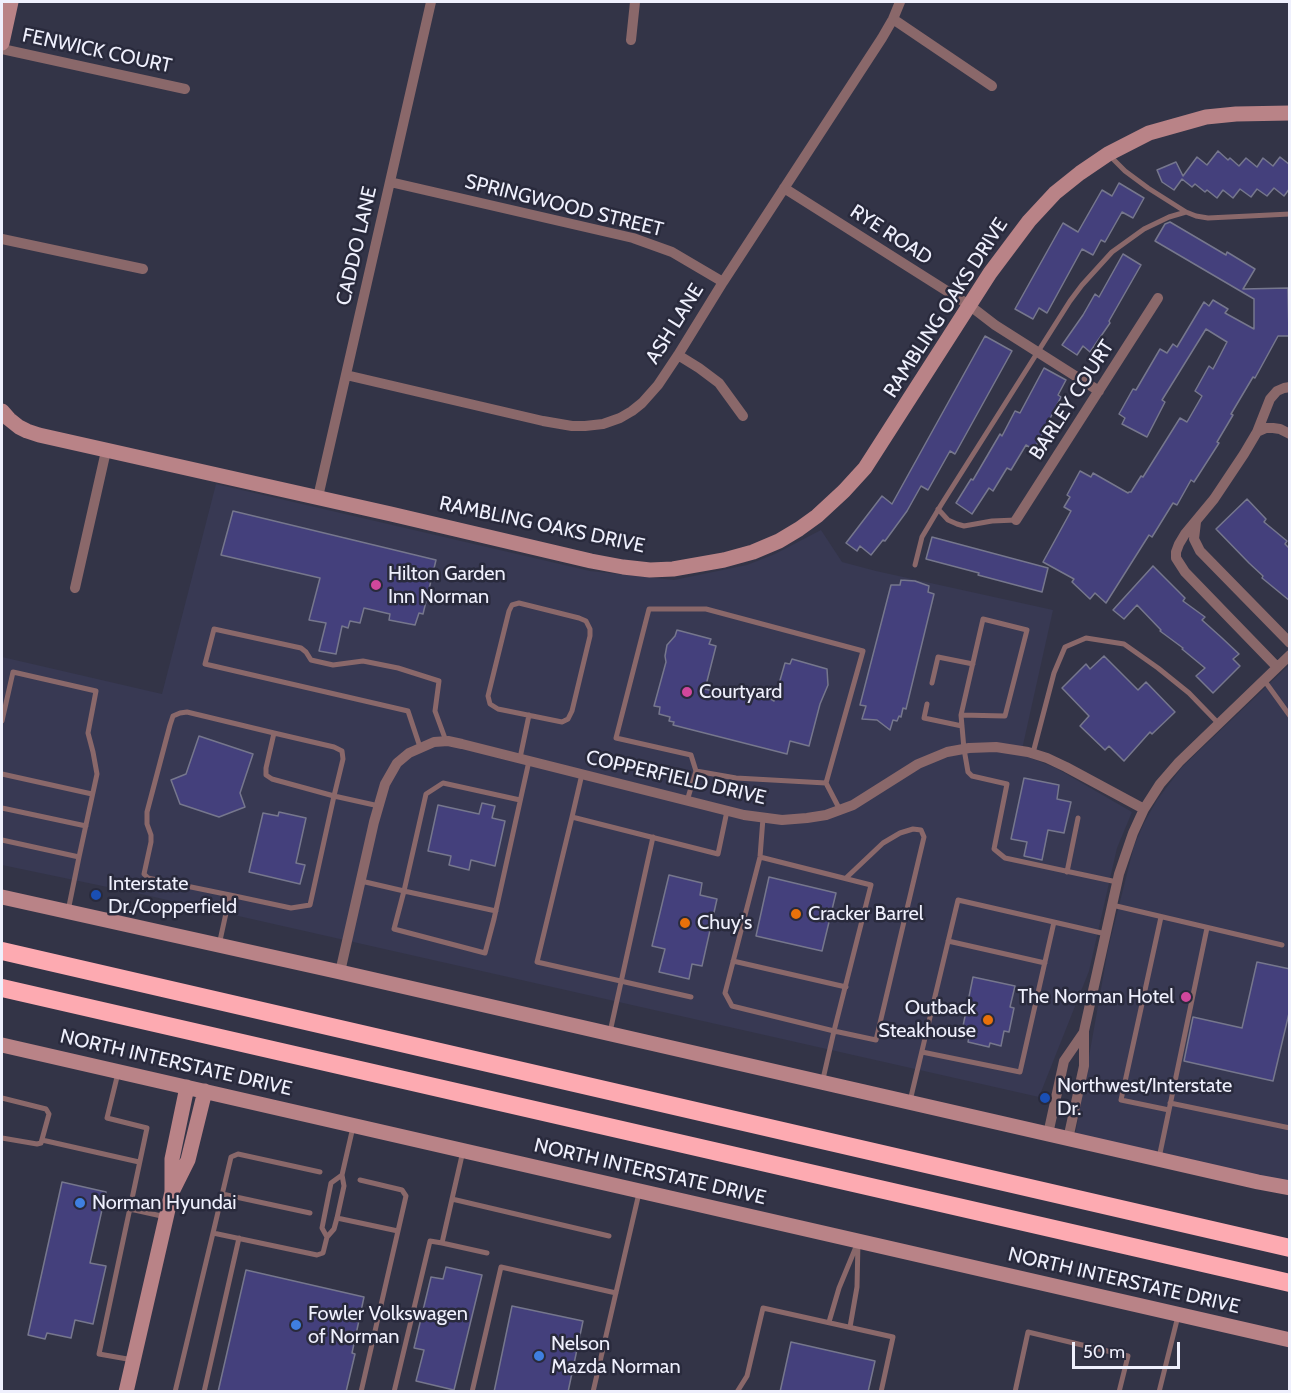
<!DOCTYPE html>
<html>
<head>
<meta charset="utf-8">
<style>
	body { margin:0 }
	#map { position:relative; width:1291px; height:1393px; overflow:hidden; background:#333447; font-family:Cabin,sans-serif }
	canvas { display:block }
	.frame { position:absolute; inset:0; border:3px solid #eff0fd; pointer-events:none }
	.scale { position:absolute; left:1072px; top:1342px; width:108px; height:27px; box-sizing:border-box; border:3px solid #eff0fd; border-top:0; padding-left:8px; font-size:18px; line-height:21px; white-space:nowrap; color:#eff0fd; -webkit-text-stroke:4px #292a3c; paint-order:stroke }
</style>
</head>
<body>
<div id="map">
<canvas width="1291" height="1393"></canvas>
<div class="frame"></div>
<div class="scale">50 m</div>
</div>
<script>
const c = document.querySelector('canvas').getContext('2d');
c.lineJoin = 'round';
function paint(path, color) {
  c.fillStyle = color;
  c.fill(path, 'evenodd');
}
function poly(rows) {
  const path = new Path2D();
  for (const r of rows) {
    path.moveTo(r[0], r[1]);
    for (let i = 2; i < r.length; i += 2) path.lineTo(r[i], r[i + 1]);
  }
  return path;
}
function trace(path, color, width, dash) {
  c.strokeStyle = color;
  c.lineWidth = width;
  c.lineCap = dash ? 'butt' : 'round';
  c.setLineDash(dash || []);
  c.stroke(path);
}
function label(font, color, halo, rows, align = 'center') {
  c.font = font + ' Cabin,sans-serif';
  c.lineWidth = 5;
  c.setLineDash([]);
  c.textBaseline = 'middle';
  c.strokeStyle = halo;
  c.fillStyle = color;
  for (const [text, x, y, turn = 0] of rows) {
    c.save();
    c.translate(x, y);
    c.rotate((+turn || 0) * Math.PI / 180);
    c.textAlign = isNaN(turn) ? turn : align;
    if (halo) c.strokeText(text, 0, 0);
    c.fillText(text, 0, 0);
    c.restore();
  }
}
const built = poly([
	[216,484,590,571,674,580,747,565,775,554,821,530,842,562,876,571,1053,610,1021,754,1056,768,1132,812,1117,848,1089,971,1039,1097,141,894,2,865,2,657,162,694],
	[1289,665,1289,1184,1075,1136,1108,949,1134,846,1144,823,1157,800,1182,767]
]);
const building = poly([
	[1218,151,1228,160,1230,158,1239,166,1246,158,1257,167,1263,158,1273,166,1280,157,1290,165,1290,188,1284,196,1274,188,1267,196,1257,189,1251,197,1240,189,1233,198,1223,190,1217,198,1207,190,1205,192,1195,184,1192,187,1182,179,1174,190,1162,182,1157,170,1176,162,1183,176,1197,157,1207,165,1218,151],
	[1119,183,1144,198,1133,218,1122,212,1105,242,1101,240,1093,255,1082,249,1047,313,1039,308,1033,319,1015,309,1063,223,1078,232,1102,190,1112,196,1119,183],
	[1170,222,1226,255,1227,252,1255,269,1243,289,1288,288,1289,336,1278,336,1255,378,1253,377,1231,414,1233,415,1217,442,1219,443,1194,482,1191,480,1177,505,1173,503,1152,537,1149,535,1106,603,1095,593,1090,599,1072,582,1074,579,1043,562,1071,511,1064,507,1070,497,1067,495,1080,471,1091,477,1093,473,1128,493,1129,492,1131,492,1141,476,1143,477,1180,418,1187,422,1202,396,1195,391,1209,366,1213,369,1227,342,1206,329,1162,400,1165,402,1147,437,1122,424,1125,418,1119,414,1133,389,1136,390,1160,349,1167,353,1173,344,1177,347,1204,302,1209,306,1213,300,1228,309,1225,313,1254,329,1254,299,1155,241,1165,224,1170,222],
	[1123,254,1141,265,1109,321,1110,323,1090,352,1083,346,1077,355,1062,345,1083,315,1095,294,1099,297,1123,254],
	[985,336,1012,351,955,454,950,451,928,490,921,486,907,511,885,541,883,540,871,555,860,546,857,551,846,543,882,496,892,504,985,336],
	[1044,368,1066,380,1058,395,1061,397,1034,450,1026,445,1011,470,1007,468,993,491,989,488,972,514,956,503,971,479,973,480,1000,434,1002,436,1015,411,1020,413,1044,368],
	[1247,499,1266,519,1264,522,1287,541,1285,544,1290,549,1290,601,1262,578,1263,576,1249,563,1216,529,1247,499],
	[233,511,436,560,423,614,419,613,415,625,389,620,390,614,364,608,360,623,350,621,348,628,342,626,336,654,319,651,326,623,309,620,320,578,221,555,233,511],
	[932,537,1048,568,1042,592,978,575,979,573,926,559,932,537],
	[1153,566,1185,598,1183,601,1205,617,1202,620,1222,638,1239,654,1233,659,1240,666,1213,693,1196,676,1205,668,1182,649,1183,648,1160,631,1161,630,1137,605,1124,619,1113,610,1153,566],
	[901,580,915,581,929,586,928,592,934,594,906,709,903,708,901,717,899,716,897,721,893,720,890,730,877,720,862,719,866,706,860,705,891,585,900,585,901,580],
	[677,630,711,639,709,644,716,646,705,689,736,697,738,693,745,690,755,691,761,693,774,701,785,663,790,664,792,659,827,669,828,685,820,704,809,746,790,741,787,754,673,725,674,722,669,721,670,717,659,714,660,707,654,706,666,662,665,656,667,645,675,636,677,630],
	[1104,656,1138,690,1146,682,1175,712,1152,734,1150,732,1124,761,1109,746,1105,750,1080,726,1089,716,1062,688,1086,664,1090,669,1104,656],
	[199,736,253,754,240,793,245,807,219,817,180,804,171,780,186,774,199,736],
	[1024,778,1059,785,1057,799,1071,802,1064,833,1048,830,1042,860,1024,856,1027,842,1011,839,1024,778],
	[482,803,495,806,492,818,505,821,495,866,471,860,469,870,449,865,451,856,428,851,438,805,479,814,482,803],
	[279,812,306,818,296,863,305,865,300,884,249,872,263,813,278,816,279,812],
	[669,875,702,883,700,895,717,899,702,966,692,964,689,979,659,972,665,949,652,946,669,875],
	[769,877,836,893,822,951,756,936,769,877],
	[1257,962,1290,969,1290,1009,1273,1081,1184,1061,1193,1017,1242,1028,1257,962],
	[973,977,1015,986,1010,1007,1014,1008,1009,1032,1004,1031,1001,1046,990,1043,989,1047,968,1042,969,1037,961,1036,973,977],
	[62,1182,106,1192,90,1263,106,1266,93,1324,75,1320,71,1338,47,1333,45,1339,28,1335,62,1182],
	[446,1267,482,1275,454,1390,416,1381,424,1350,414,1348,431,1277,443,1279,446,1267],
	[246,1270,364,1297,352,1353,355,1354,346,1392,218,1392,246,1270],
	[512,1306,583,1321,568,1392,494,1392,512,1306],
	[791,1342,875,1361,868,1392,780,1392,791,1342]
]);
const lane = poly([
	[1110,156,1125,171,1148,188,1186,212,1196,216,1208,218,1290,214],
	[938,509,948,520,957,524,964,526,992,521,1016,520],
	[915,565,922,537,941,505,1070,301,1082,285,1112,252,1144,229,1169,217,1186,212],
	[519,603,579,618,586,621,590,629,590,636,572,711,568,719,562,722,498,709,490,704,488,696,509,611,512,605,519,603],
	[1264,680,1290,716],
	[932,683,938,657,973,664],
	[927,704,924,718,962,726],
	[961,715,1005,716,1027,630,983,619,961,715,964,749,968,772,972,776,1007,784,994,849,1005,858,1117,882],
	[2,721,13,672,96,691,88,733,93,752,97,774,79,857],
	[420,747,408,711,205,664,214,629,301,648,306,652,311,660,333,665,363,661,398,668,439,681,435,711,446,741],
	[1033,753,1054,673,1065,647,1086,638,1124,644,1158,668,1189,693,1219,724],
	[520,758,529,715],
	[696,771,736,778,826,783],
	[2,774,92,794],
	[582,774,572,817,718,854,727,811],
	[687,801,696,771,691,755,616,738,649,609,706,609,863,651,826,783,840,810],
	[2,808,86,826],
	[572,817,537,962,691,997],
	[763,818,760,857,725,993,732,1006,834,1031,823,1079],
	[2,840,79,857,68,911],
	[760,857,871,885,834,1031,876,1040,924,837,921,830,913,829,900,833,883,843,846,878],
	[1067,872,1078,818],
	[361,881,404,891,394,929,485,953,494,919,529,761],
	[230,895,157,880,148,878,144,874,151,842,151,835,147,824,147,812,170,725,173,716,180,713,187,712,274,733,334,747,342,751,343,759,334,796,272,779,266,775,266,768,274,733],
	[1112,905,1282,945],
	[496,911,404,891,426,794,443,783,520,800],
	[1161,917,1121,1100,1169,1110],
	[948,941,1045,963],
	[219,945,230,895,291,908,310,905,334,796,379,806],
	[733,961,846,987],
	[610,1032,653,837],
	[922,1052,1020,1072,1054,922],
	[118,1073,107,1118,147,1128,99,1354,133,1360],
	[2,1098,46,1109,49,1114,41,1143,37,1144,2,1138],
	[910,1101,958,900,1106,934],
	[1170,1103,1290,1128],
	[42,1140,139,1162],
	[1159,1158,1207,928],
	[342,1175,331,1183,322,1228,327,1237,334,1229,337,1218,344,1186,342,1175,353,1127],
	[360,1180,402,1190,406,1196,398,1231],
	[222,1194,310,1213],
	[452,1199,463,1151],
	[130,1209,166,1217],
	[337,1218,398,1231,361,1392],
	[213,1233,231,1157,238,1154,320,1172],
	[442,1243,487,1253],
	[829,1322,839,1288,858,1242,857,1287,850,1327],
	[175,1392,213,1233,317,1255,323,1253,327,1237],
	[204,1392,239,1238],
	[394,1392,430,1241,442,1243,452,1199,609,1236],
	[472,1392,501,1267,616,1293],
	[593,1392,639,1193],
	[737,1392,747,1376,763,1308,893,1337,881,1392],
	[1015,1392,1028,1332,1128,1356,1119,1392],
	[1159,1392,1178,1316]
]);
const street = poly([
	[893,19,992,86],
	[631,40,635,2],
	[2,49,185,89],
	[390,182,633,238,672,252,723,282],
	[784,188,969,305,995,325,1099,391],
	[2,239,143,269],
	[678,355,699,368,719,383,743,416],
	[346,375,543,421,572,426,585,426,603,424,620,418,632,411,642,403,658,385,678,355,723,282,882,38,893,19,900,2],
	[1257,432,1266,428,1273,428,1280,429,1290,434],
	[318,497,431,2],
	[1016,520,1158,298],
	[1196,522,1194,539,1200,551,1290,643],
	[75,588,106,451],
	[1277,667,1185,572,1176,558,1176,552,1179,544,1185,534,1214,499,1244,454,1257,432,1270,399,1277,391,1284,388,1290,387],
	[340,972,374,822,385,784,397,763,409,753,434,742,448,741,462,744,744,815,782,820,807,818,826,815,853,805,918,764,947,752,969,748,996,747,1028,752,1047,758,1066,767,1144,809],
	[1048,1134,1064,1061,1084,1032],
	[1068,1139,1084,1066,1084,1031,1119,874,1133,833,1144,809,1160,784,1179,762,1290,655]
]);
const secondary = poly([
	[2,43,11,2],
	[2,411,9,419,19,427,27,431,39,435,391,514,591,561,623,567,650,570,673,569,724,560,753,552,779,541,799,529,817,516,844,491,865,468,990,273,1029,221,1055,193,1080,173,1108,154,1149,133,1206,117,1236,114,1290,113],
	[2,897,340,972,1258,1182,1290,1188],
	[2,1045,1290,1340],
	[173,1190,188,1160,205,1091],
	[126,1392,172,1192,172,1159,187,1087]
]);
const highway = poly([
	[2,951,1290,1248],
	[2,988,1290,1283]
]);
const markers = [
	[376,585,6,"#d1479c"],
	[687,692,6,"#d1479c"],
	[96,895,6,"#1a4fb4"],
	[796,914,6,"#e8710a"],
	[685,923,6,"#e8710a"],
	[1186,997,6,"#d1479c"],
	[988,1020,6,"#e8710a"],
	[1045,1098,6,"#1a4fb4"],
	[80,1203,6,"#3f7fe0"],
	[296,1325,6,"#3f7fe0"],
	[539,1356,6,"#3f7fe0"]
];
const streetNames = [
	["FENWICK COURT",97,51,12],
	["SPRINGWOOD STREET",564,206,14],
	["RYE ROAD",891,235,33],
	["CADDO LANE",357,246,-77],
	["RAMBLING OAKS DRIVE",946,308,-57],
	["ASH LANE",675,324,-58],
	["BARLEY COURT",1072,400,-57],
	["RAMBLING OAKS DRIVE",542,525,12],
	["COPPERFIELD DRIVE",676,778,13],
	["NORTH INTERSTATE DRIVE",176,1063,13],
	["NORTH INTERSTATE DRIVE",650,1172,13],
	["NORTH INTERSTATE DRIVE",1124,1281,13]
];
const poiNames = [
	["Hilton Garden",388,574],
	["Inn Norman",388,597],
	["Courtyard",699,692],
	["Interstate",108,884],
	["Dr./Copperfield",108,907],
	["Cracker Barrel",808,914],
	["Chuy's",697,923],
	["The Norman Hotel",1174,997,"right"],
	["Outback",976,1008,"right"],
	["Steakhouse",976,1031,"right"],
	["Northwest/Interstate",1057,1086],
	["Dr.",1057,1109],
	["Norman Hyundai",92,1203],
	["Fowler Volkswagen",308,1314],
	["of Norman",308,1337],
	["Nelson",551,1344],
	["Mazda Norman",551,1367]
];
paint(built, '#383953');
paint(building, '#44407c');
trace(building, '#76778d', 1.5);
trace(lane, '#8a686a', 5);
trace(street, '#8a686a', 10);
trace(secondary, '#b98387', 15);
trace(highway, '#fdaab1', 18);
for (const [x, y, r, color] of markers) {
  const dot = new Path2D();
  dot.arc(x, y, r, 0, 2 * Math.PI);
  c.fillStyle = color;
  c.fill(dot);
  trace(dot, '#292a3c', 2);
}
label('20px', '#eff0fd', '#292a3c', streetNames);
label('20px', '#eff0fd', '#292a3c', poiNames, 'left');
</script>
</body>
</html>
